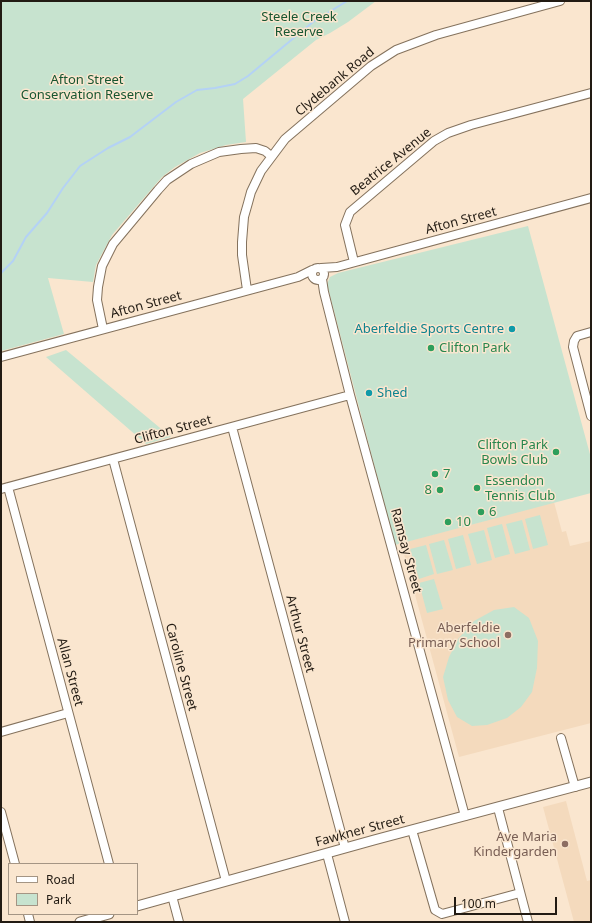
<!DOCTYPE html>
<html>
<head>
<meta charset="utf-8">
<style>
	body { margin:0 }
	#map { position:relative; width:592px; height:923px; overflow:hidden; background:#fae6cf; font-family:"Noto Sans",sans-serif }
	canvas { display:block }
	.frame { position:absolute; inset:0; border:2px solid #221b13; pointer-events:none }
	.legend { position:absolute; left:8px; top:863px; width:130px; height:52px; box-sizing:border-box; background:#fae6cf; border:1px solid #a49584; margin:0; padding:5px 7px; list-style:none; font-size:12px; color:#221b13 }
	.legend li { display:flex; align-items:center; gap:8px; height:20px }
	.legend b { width:20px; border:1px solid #a49584 }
	.scale { position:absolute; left:454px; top:897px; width:103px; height:18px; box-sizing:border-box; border:2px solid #221b13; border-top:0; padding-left:5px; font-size:12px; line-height:14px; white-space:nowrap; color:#221b13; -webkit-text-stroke:3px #fae6cf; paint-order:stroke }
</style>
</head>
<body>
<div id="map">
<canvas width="592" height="923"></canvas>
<div class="frame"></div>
<ul class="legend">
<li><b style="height:5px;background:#fff"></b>Road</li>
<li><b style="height:11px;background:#c7e3cf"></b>Park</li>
</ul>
<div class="scale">100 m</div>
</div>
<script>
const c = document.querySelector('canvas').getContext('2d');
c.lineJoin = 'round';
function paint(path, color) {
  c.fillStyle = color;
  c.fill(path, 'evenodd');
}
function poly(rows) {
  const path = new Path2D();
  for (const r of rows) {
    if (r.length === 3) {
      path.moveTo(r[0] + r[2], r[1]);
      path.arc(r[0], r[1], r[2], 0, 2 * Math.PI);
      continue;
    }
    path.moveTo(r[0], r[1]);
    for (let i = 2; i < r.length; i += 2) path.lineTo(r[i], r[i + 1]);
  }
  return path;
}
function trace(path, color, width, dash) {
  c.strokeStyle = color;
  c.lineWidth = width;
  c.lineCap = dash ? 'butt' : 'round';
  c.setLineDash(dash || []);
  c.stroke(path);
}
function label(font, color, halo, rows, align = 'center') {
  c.font = font + ' "Noto Sans",sans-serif';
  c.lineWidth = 3;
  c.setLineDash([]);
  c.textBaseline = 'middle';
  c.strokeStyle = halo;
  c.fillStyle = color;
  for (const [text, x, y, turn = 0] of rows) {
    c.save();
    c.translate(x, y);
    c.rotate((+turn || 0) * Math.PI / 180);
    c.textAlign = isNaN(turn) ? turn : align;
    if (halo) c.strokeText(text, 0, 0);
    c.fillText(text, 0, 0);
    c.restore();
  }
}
const built = poly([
	[554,502,562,532,566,531,570,546,591,541,591,723,459,757,401,543],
	[566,801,587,881,591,880,591,922,574,922,543,807]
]);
const green = poly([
	[1,1,376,1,348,22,330,33,316,40,243,99,246,142,226,145,200,153,175,167,162,177,112,235,96,265,93,282,48,278,64,334,1,351],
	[528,226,591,458,591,493,395,545,327,284,330,277,338,273],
	[66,350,171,437,146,444,46,357],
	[540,515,548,545,533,549,525,519],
	[522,520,530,550,515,554,506,524],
	[502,524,510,554,495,558,487,528],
	[484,530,492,560,477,564,468,534],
	[463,535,471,565,456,569,448,539],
	[444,540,453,570,437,574,429,544],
	[426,545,434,574,419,579,410,549],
	[434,579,443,609,427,613,419,583],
	[514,607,529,618,538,641,537,668,532,692,521,707,507,718,487,725,472,726,457,717,448,700,443,677,449,657,458,639,474,621,494,610]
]);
const stream = poly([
	[1,273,13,261,26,237,47,213,63,188,80,166,108,148,130,137,176,102,197,90,215,88,235,84,248,76,313,22,347,1]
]);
const minor = poly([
	[354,262,345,225,350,212,434,141,448,133,471,125,591,93],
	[318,274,6],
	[321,268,337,267,591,198],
	[322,279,324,292,350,395,465,816],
	[247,290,242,255,242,242,244,217,248,203,251,192,261,171,285,139,371,66,396,50,436,35,560,1],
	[103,329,97,300,98,287,102,266,113,244,158,190,167,180,191,164,219,152,241,149,256,148,265,151,271,156],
	[591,332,577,336,574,341,573,347,591,416],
	[1,357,298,277,312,270],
	[232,427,345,848],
	[113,459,226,881],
	[8,487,109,864],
	[1,489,350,395],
	[1,732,68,713],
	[561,738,575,787],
	[498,808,528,922],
	[1,812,15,864],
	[412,830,435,910,442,914,520,893],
	[327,854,345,922],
	[172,896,179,922],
	[28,914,30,922]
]);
const tertiary = poly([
	[137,906,374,840,591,782],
	[80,922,109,914]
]);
const markers = [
	[512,329,4,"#0f9aa8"],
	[431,348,4,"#2e9e5b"],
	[369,393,4,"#0f9aa8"],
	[556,452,4,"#2e9e5b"],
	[435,474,4,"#2e9e5b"],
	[477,488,4,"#2e9e5b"],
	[440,490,4,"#2e9e5b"],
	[481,512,4,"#2e9e5b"],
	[448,522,4,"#2e9e5b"],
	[508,635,4,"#8d6e63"],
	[565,844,4,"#8d6e63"]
];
const parkNames = [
	["Steele Creek",299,17],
	["Reserve",299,32],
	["Afton Street",87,80],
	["Conservation Reserve",87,95]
];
const streetNames = [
	["Clydebank Road",335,82,-40],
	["Beatrice Avenue",391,162,-39],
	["Afton Street",461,221,-15],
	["Afton Street",146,305,-15],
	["Clifton Street",173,430,-15],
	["Ramsay Street",406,551,75],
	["Arthur Street",300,634,75],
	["Caroline Street",181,667,75],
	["Allan Street",70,672,75],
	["Fawkner Street",360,831,-15]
];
const cultureNames = [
	["Aberfeldie Sports Centre",504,329],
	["Shed",377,393,"left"]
];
const leisureNames = [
	["Clifton Park",439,348],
	["Clifton Park",548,445,"right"],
	["Bowls Club",548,460,"right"],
	["7",443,474],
	["Essendon",485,481],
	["Tennis Club",485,496],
	["8",432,490,"right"],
	["6",489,512],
	["10",456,522]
];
const educationNames = [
	["Aberfeldie",500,628],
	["Primary School",500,643],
	["Ave Maria",557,837],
	["Kindergarden",557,852]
];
paint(built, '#f4dabd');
paint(green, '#c7e3cf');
trace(stream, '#b4d2f5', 2);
trace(minor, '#84725d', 10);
trace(tertiary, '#84725d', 11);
trace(minor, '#fff', 8);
trace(tertiary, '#fff', 9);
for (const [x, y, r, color] of markers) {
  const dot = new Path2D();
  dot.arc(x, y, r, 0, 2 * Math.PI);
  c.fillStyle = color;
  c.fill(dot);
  trace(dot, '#fae6cf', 1.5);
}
label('13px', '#175631', '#fae6cf', parkNames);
label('13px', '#221b13', '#fae6cf', streetNames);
label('13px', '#0d838f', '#fae6cf', cultureNames, 'right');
label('13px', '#27864d', '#fae6cf', leisureNames, 'left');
label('13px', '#785e54', '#fae6cf', educationNames, 'right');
</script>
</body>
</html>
